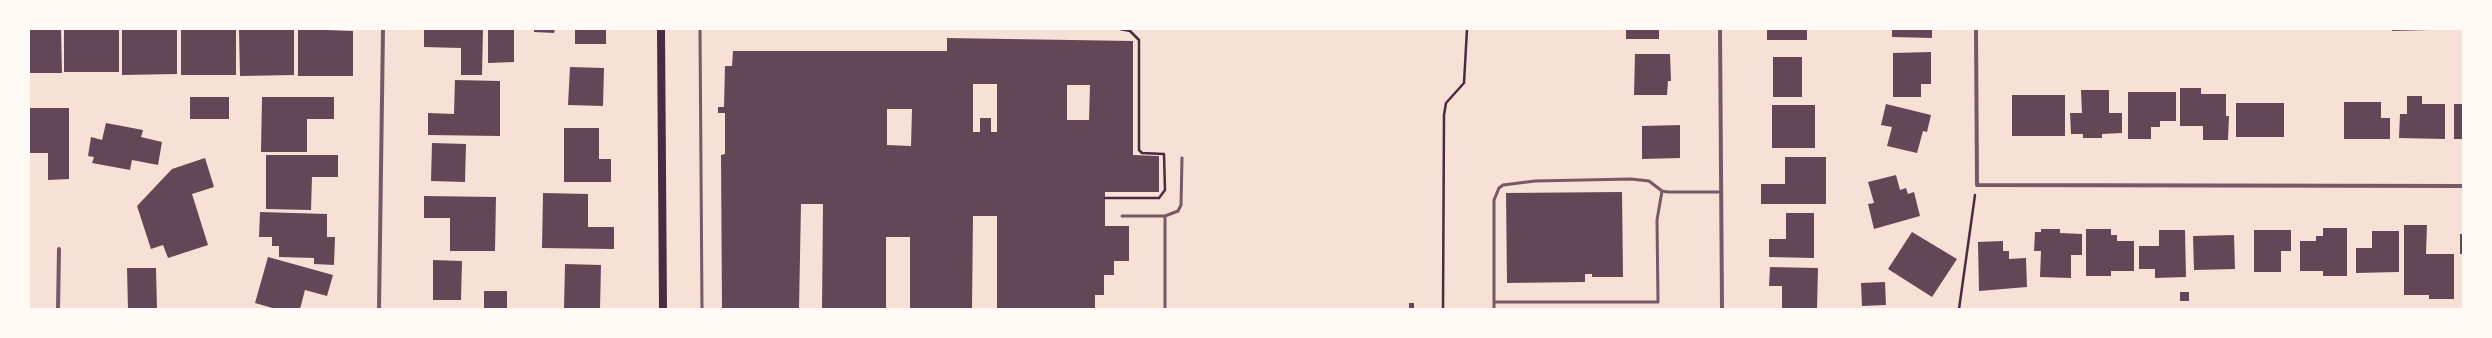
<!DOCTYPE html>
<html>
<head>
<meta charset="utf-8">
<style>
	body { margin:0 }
	#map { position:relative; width:2492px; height:338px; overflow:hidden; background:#f7e1d7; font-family:Rubik,sans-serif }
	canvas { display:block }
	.frame { position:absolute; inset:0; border:30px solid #fffaf5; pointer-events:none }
</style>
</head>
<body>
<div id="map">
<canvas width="2492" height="338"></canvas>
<div class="frame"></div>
</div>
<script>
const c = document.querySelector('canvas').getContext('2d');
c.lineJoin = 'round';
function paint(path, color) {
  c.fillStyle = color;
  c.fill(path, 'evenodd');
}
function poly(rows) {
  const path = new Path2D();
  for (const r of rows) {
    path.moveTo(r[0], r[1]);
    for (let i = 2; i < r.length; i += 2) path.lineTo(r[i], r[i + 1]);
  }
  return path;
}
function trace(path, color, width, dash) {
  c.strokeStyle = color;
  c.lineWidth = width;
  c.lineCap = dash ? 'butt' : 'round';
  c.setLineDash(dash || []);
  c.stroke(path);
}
const building = poly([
	[29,29,61,29,62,73,29,73],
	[64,29,119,29,119,72,64,72],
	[122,29,177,29,177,74,122,75],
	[236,29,236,75,181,75,181,30],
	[273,29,294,29,294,75,240,76,239,30],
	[298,29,353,31,353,76,298,76],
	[424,29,483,29,482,75,461,75,461,48,424,47],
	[488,29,514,29,514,62,488,63],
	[534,29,555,29,554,33,534,32],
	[575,29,606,29,606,44,575,44],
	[1626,29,1659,29,1659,39,1626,39],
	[1767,29,1807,29,1807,40,1767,40],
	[1892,29,1932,29,1932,38,1892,37],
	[2392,29,2431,29,2431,30,2392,31],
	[947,38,1133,41,1133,155,1159,156,1159,192,1105,192,1105,226,1129,226,1129,261,1114,261,1114,275,1104,275,1104,295,1095,295,1095,309,997,309,997,216,973,216,972,309,910,309,910,237,886,237,886,309,822,309,823,204,801,204,799,309,722,309,721,155,725,154,725,113,718,113,718,107,724,107,725,66,732,66,733,51,947,51],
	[973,84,997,84,997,132,991,132,991,118,980,118,980,132,973,132],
	[1067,85,1090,85,1089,120,1067,120],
	[887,109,912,109,911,146,887,145],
	[1931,52,1931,84,1921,84,1921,97,1893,97,1893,53],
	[1635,54,1670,54,1671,81,1668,81,1667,95,1634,95],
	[1773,57,1802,57,1802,97,1773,97],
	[570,67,604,68,603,106,568,105],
	[455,80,500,81,500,136,428,135,428,113,454,114],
	[2180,88,2201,88,2201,94,2226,94,2226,116,2229,116,2228,140,2203,140,2203,126,2180,126],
	[2081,90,2109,90,2109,113,2122,113,2122,133,2102,134,2102,138,2083,138,2083,134,2071,134,2070,113,2082,113],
	[2128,92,2176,92,2176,121,2160,121,2160,127,2151,127,2151,139,2128,139],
	[2012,95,2065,95,2065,136,2012,136],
	[2407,96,2422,96,2422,104,2445,104,2445,139,2399,138,2400,114,2407,114],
	[190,97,229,97,229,119,190,119],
	[262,97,334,97,334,119,307,119,307,152,261,152],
	[2344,102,2381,102,2381,118,2390,118,2390,139,2344,139],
	[2236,103,2284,103,2284,137,2236,137],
	[1886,104,1931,115,1927,132,1923,131,1917,153,1887,146,1892,127,1881,125],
	[2454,104,2463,104,2463,139,2454,139],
	[1772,105,1815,105,1815,148,1772,148],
	[29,108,69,108,69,179,48,180,48,153,29,153],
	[106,123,143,130,141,137,162,142,158,165,132,160,130,170,92,163,94,157,88,156,91,137,102,140],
	[1680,125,1680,158,1642,159,1642,126],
	[564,128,599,128,599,159,611,159,611,182,564,182],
	[432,143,466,144,465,182,431,181],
	[266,155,338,155,338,177,312,177,311,210,266,209],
	[1785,157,1826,157,1826,204,1761,204,1761,184,1785,184],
	[205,158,214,187,192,194,208,245,168,258,163,245,151,249,137,206,172,169],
	[1896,175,1900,190,1906,188,1908,194,1914,192,1920,216,1874,229,1868,204,1874,203,1868,182],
	[1622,192,1623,277,1592,277,1592,274,1585,274,1585,282,1507,283,1506,193],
	[543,193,588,194,588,227,614,227,614,249,542,248],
	[424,196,496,197,495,251,450,251,450,218,424,218],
	[260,212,327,214,327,237,335,237,334,265,314,264,314,258,279,257,279,246,272,246,272,237,259,237],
	[1786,213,1814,213,1814,258,1769,257,1769,239,1786,239],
	[2404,225,2427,225,2426,254,2454,254,2454,299,2429,299,2429,295,2404,295],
	[2323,228,2347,228,2347,276,2323,276,2323,271,2300,271,2300,241,2316,241,2316,236,2323,236],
	[2041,229,2060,229,2060,233,2082,234,2082,255,2071,255,2071,278,2040,277,2041,251,2034,251,2035,232,2041,232],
	[2086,229,2111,229,2111,235,2117,235,2117,241,2134,241,2134,271,2111,271,2111,276,2086,276],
	[2159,230,2185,230,2186,277,2155,278,2155,269,2139,269,2139,246,2159,246],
	[2254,230,2291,230,2291,251,2281,251,2281,272,2254,272],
	[2372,231,2399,231,2399,272,2356,273,2356,248,2372,248],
	[1912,232,1957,259,1932,297,1888,269],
	[2460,234,2463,234,2463,254,2460,254],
	[2234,235,2235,269,2194,270,2193,236],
	[2003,241,2003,251,2009,251,2009,259,2026,258,2027,287,1979,291,1978,242],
	[268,257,333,275,327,296,305,290,300,309,276,309,255,303],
	[433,260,462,261,461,300,433,300],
	[565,264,601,265,600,309,564,309],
	[1770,267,1818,268,1817,309,1782,308,1782,286,1769,286],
	[127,268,156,268,157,309,128,309],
	[1885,282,1886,305,1862,306,1861,283],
	[484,291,507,291,507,309,484,309],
	[2180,292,2189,292,2189,301,2180,301],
	[1409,303,1414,303,1414,309,1409,309]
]);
const path = poly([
	[1105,198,1159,198,1165,190,1164,154,1142,153,1139,150,1139,40,1130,31,1120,29],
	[1443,309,1444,115,1446,103,1464,83,1467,29],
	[1959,309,1975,195]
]);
const service = poly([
	[700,29,702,309],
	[1122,216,1165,216],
	[1494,302,1658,302,1657,220,1662,191],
	[1165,309,1165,216,1178,211,1181,205,1182,158],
	[1494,309,1494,200,1499,188,1503,185,1535,181,1631,179,1649,181,1662,191,1668,192,1721,192]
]);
const minor = poly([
	[1720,29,1722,309],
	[1976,29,1977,185,2463,186],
	[58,309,59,249],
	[379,309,383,29]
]);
const secondary = poly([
	[661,29,663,309]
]);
paint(building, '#644757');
trace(path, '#4a2c40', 2.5);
trace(service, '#755966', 3);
trace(minor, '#755966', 4);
trace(secondary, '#4a2c40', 8);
</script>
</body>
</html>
